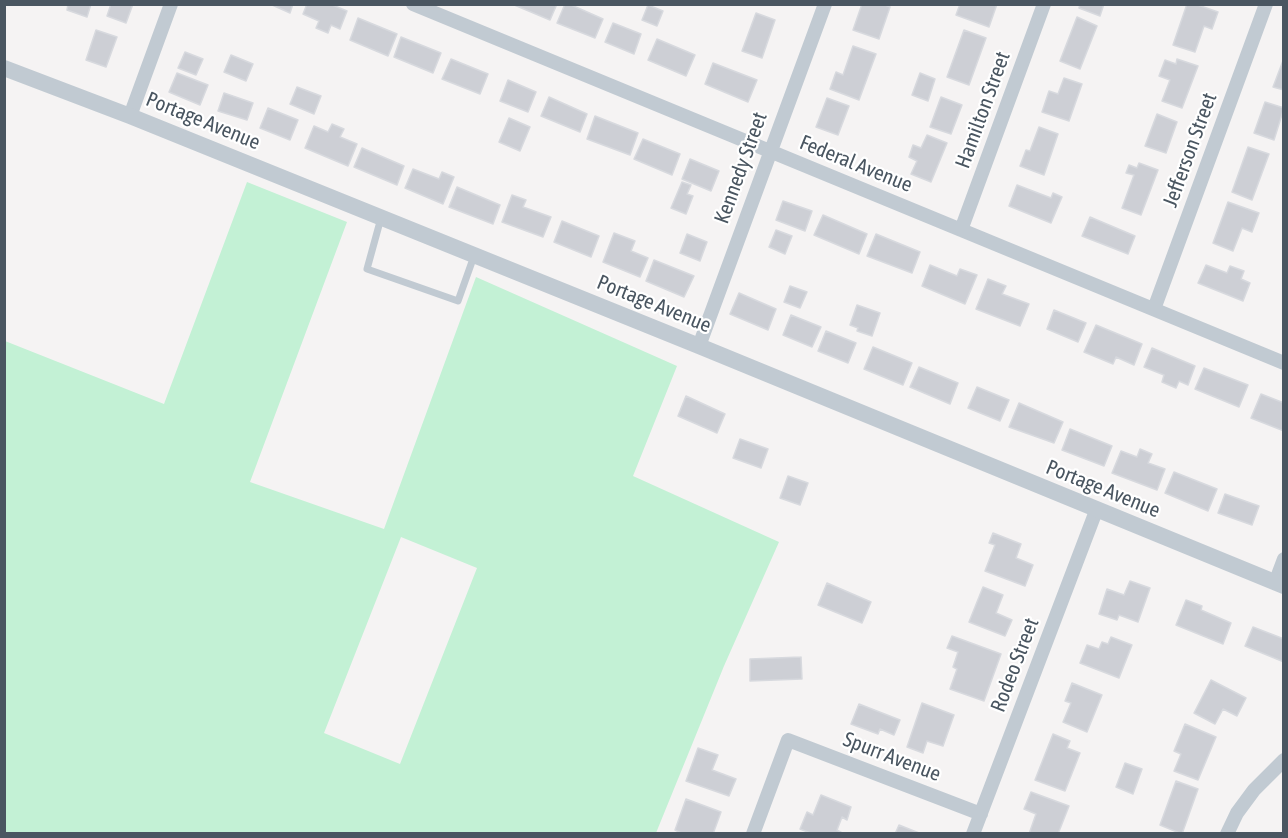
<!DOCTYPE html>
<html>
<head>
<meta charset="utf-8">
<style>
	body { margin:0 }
	#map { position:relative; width:1288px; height:838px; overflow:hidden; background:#f5f3f3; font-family:"Asap Condensed",sans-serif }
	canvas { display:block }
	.frame { position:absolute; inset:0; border:6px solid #4a5661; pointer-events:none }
</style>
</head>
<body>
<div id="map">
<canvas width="1288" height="838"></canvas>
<div class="frame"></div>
</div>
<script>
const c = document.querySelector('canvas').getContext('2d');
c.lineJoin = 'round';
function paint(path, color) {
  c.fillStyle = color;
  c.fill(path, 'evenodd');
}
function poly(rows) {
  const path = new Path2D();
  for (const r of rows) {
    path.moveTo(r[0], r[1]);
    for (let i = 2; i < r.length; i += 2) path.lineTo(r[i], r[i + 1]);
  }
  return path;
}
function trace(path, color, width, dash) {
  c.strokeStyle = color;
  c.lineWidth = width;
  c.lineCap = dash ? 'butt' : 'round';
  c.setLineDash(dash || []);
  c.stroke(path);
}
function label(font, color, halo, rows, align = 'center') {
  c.font = font + ' "Asap Condensed",sans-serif';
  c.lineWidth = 4.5;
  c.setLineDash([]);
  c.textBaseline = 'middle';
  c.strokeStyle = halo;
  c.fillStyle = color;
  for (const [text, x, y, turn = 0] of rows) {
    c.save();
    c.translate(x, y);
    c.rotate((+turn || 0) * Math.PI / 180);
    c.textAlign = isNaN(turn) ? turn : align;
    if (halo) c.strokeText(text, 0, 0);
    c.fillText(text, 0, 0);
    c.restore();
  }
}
const green = poly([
	[247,182,347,222,250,482,384,529,476,277,677,366,633,476,779,542,724,666,656,833,5,833,5,341,164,404],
	[401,537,477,568,400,764,324,733]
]);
const building = poly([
	[68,4,91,4,87,17,67,10,68,4],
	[111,4,133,4,126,23,107,16,111,4],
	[270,4,293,4,290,13,270,4],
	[307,4,330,4,347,11,340,29,331,25,328,33,316,28,319,21,303,14,307,4],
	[512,4,557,4,550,20,512,4],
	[565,4,569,4,603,19,595,38,557,23,565,4],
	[862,4,883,4,890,7,879,39,853,30,862,4],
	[960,4,997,4,989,27,956,15,960,4],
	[1080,4,1104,4,1100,16,1079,8,1080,4],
	[1187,4,1195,4,1218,12,1212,29,1204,26,1195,52,1173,45,1187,4],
	[648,5,663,11,657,26,642,20,648,5],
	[756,13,775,20,762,58,742,51,756,13],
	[1077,17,1097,26,1080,69,1060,61,1077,17],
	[358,18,397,34,388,56,350,40,358,18],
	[613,23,641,34,634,54,605,42,613,23],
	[96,30,117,37,106,67,86,60,96,30],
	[964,30,986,38,969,85,947,77,964,30],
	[401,37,441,53,433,73,394,57,401,37],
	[657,39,695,55,686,76,648,60,657,39],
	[853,46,876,54,859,100,830,89,836,72,843,75,853,46],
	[185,52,203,59,196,75,178,68,185,52],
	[231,55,253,64,246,81,224,72,231,55],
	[1284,58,1284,90,1273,87,1284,58],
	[451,59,488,74,480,94,442,79,451,59],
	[1177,59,1198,66,1182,108,1162,101,1170,80,1159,76,1165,60,1176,64,1177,59],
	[713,63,757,80,748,102,705,84,713,63],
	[177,73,208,85,200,105,169,92,177,73],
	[920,73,935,79,928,101,912,95,920,73],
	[1064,78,1082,84,1069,121,1042,112,1049,91,1058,94,1064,78],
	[508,80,536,92,528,112,500,101,508,80],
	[297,87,321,96,314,114,290,104,297,87],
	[224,93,253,103,247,120,218,111,224,93],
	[549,97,587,114,580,132,541,116,549,97],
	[941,97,962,105,951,134,930,127,941,97],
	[827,98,849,106,838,135,816,127,827,98],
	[1265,102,1284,108,1274,140,1254,133,1265,102],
	[268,108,298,120,290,140,260,128,268,108],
	[1157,114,1177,122,1166,153,1145,146,1157,114],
	[595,116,638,133,630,155,587,139,595,116],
	[509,118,530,127,520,151,499,142,509,118],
	[332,124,344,129,340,137,357,144,348,166,305,148,314,126,328,132,332,124],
	[1039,127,1058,134,1044,175,1020,166,1026,150,1030,151,1039,127],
	[927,135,947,143,931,182,911,174,917,161,909,157,913,145,921,148,927,135],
	[643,139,680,154,672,175,634,159,643,139],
	[1248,147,1269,154,1252,200,1232,192,1248,147],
	[362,148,404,166,397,185,354,167,362,148],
	[690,159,719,171,711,191,682,179,690,159],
	[1139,163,1158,170,1141,215,1122,208,1134,175,1126,173,1129,165,1137,168,1139,163],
	[413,169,439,179,442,172,454,177,443,204,405,188,413,169],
	[682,182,691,185,687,194,693,196,686,214,671,208,682,182],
	[1017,185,1051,198,1053,193,1062,197,1051,223,1009,206,1017,185],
	[457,187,500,205,493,224,449,207,457,187],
	[512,195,526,200,523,207,551,217,543,237,502,222,512,195],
	[783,201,812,211,805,231,776,220,783,201],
	[1228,202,1259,213,1252,232,1242,228,1233,251,1213,243,1228,202],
	[823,215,867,234,859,254,814,235,823,215],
	[1090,217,1135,236,1128,254,1082,236,1090,217],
	[562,221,599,236,591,257,554,242,562,221],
	[776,230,792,236,785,254,769,247,776,230],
	[614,233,635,241,631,251,648,258,640,277,603,262,614,233],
	[687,234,707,242,700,261,680,253,687,234],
	[876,234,920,252,912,273,867,256,876,234],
	[654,260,694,276,684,297,646,281,654,260],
	[930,265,957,276,960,269,977,275,965,304,922,286,930,265],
	[1206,265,1227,273,1230,266,1244,271,1241,279,1250,283,1243,301,1198,283,1206,265],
	[988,279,1006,286,1002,294,1029,304,1020,326,976,309,988,279],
	[790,286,807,292,800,308,784,302,790,286],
	[739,293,776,309,768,330,730,314,739,293],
	[857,305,880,313,872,336,857,331,858,328,850,325,857,305],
	[1054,310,1086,323,1078,342,1047,329,1054,310],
	[791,315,821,327,812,347,783,335,791,315],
	[1096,325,1142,344,1134,365,1116,357,1113,364,1084,352,1096,325],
	[826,331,856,343,848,363,818,351,826,331],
	[873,347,912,363,903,385,864,369,873,347],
	[1152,348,1195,366,1188,385,1179,381,1176,388,1162,382,1164,375,1144,367,1152,348],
	[919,367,958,383,950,404,910,387,919,367],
	[1204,368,1248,385,1239,407,1195,389,1204,368],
	[977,387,1009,400,1000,421,968,408,977,387],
	[1261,394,1284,403,1284,431,1251,418,1261,394],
	[686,396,725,414,717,433,678,416,686,396],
	[1019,403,1063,422,1054,443,1009,427,1019,403],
	[1070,429,1112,446,1104,466,1062,450,1070,429],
	[740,439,768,449,761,468,733,458,740,439],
	[1140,449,1152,454,1148,463,1165,469,1157,490,1112,473,1121,451,1137,457,1140,449],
	[1174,472,1217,489,1208,511,1165,493,1174,472],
	[788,476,808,483,800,505,780,498,788,476],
	[1225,494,1259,506,1252,525,1218,513,1225,494],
	[993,533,1021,544,1016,558,1033,565,1025,586,985,571,995,545,989,543,993,533],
	[1130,581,1150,588,1138,622,1119,615,1117,620,1099,614,1107,589,1124,595,1130,581],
	[827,583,871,602,862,623,818,605,827,583],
	[983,587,1003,595,996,613,1012,620,1005,636,969,622,983,587],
	[1186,600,1202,606,1201,610,1231,623,1223,644,1176,625,1186,600],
	[1253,627,1284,639,1284,662,1245,646,1253,627],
	[952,636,1001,654,984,701,950,689,957,669,953,667,958,652,947,648,952,636],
	[1111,637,1132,645,1119,678,1080,663,1087,645,1099,649,1102,642,1108,644,1111,637],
	[801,657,802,679,750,681,750,659,801,657],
	[1211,680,1246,698,1237,716,1223,709,1215,724,1194,713,1211,680],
	[1072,683,1102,695,1087,732,1063,722,1071,703,1065,701,1072,683],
	[922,703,954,715,943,746,927,741,923,753,907,747,922,703],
	[859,704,900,720,894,735,880,729,878,734,851,724,859,704],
	[1185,724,1216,737,1198,780,1174,771,1181,754,1174,751,1185,724],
	[1053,734,1070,741,1067,748,1080,753,1065,791,1035,780,1053,734],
	[698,748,718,755,712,770,736,779,729,796,686,781,698,748],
	[1125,763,1142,769,1133,794,1116,787,1125,763],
	[1176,781,1198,789,1182,834,1160,825,1176,781],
	[1031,792,1069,806,1058,834,1029,834,1036,814,1024,809,1031,792],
	[821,795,851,807,847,820,842,817,837,830,844,834,813,834,800,829,807,812,813,815,821,795],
	[686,799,721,812,713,834,683,834,675,830,686,799],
	[899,825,919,833,919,834,895,834,899,825]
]);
const service = poly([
	[381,218,367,269,458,301,474,256]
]);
const minor = poly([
	[413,4,1284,363],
	[130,116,171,4],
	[961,230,1044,4],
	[1154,309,1266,4],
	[699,346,825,4],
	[1275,583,1284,559],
	[753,834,788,740,981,814],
	[973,834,1096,511],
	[1227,834,1237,813,1254,790,1284,760]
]);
const tertiary = poly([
	[4,68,130,116,699,346,1284,586]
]);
const streetNames = [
	["Hamilton Street",983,110,-70],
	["Portage Avenue",203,121,22],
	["Jefferson Street",1190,150,-70],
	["Federal Avenue",856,164,22],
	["Kennedy Street",741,168,-70],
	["Portage Avenue",654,304,22],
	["Portage Avenue",1103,489,22],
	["Rodeo Street",1015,665,-69],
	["Spurr Avenue",892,757,21]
];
paint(green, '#c3f1d5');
paint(building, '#cdcfd5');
trace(building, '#d7d9de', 1.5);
trace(service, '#c1cad2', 7);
trace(minor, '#c1cad2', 14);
trace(tertiary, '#c1cad2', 16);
label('21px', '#4a5661', '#fff', streetNames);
</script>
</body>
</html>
